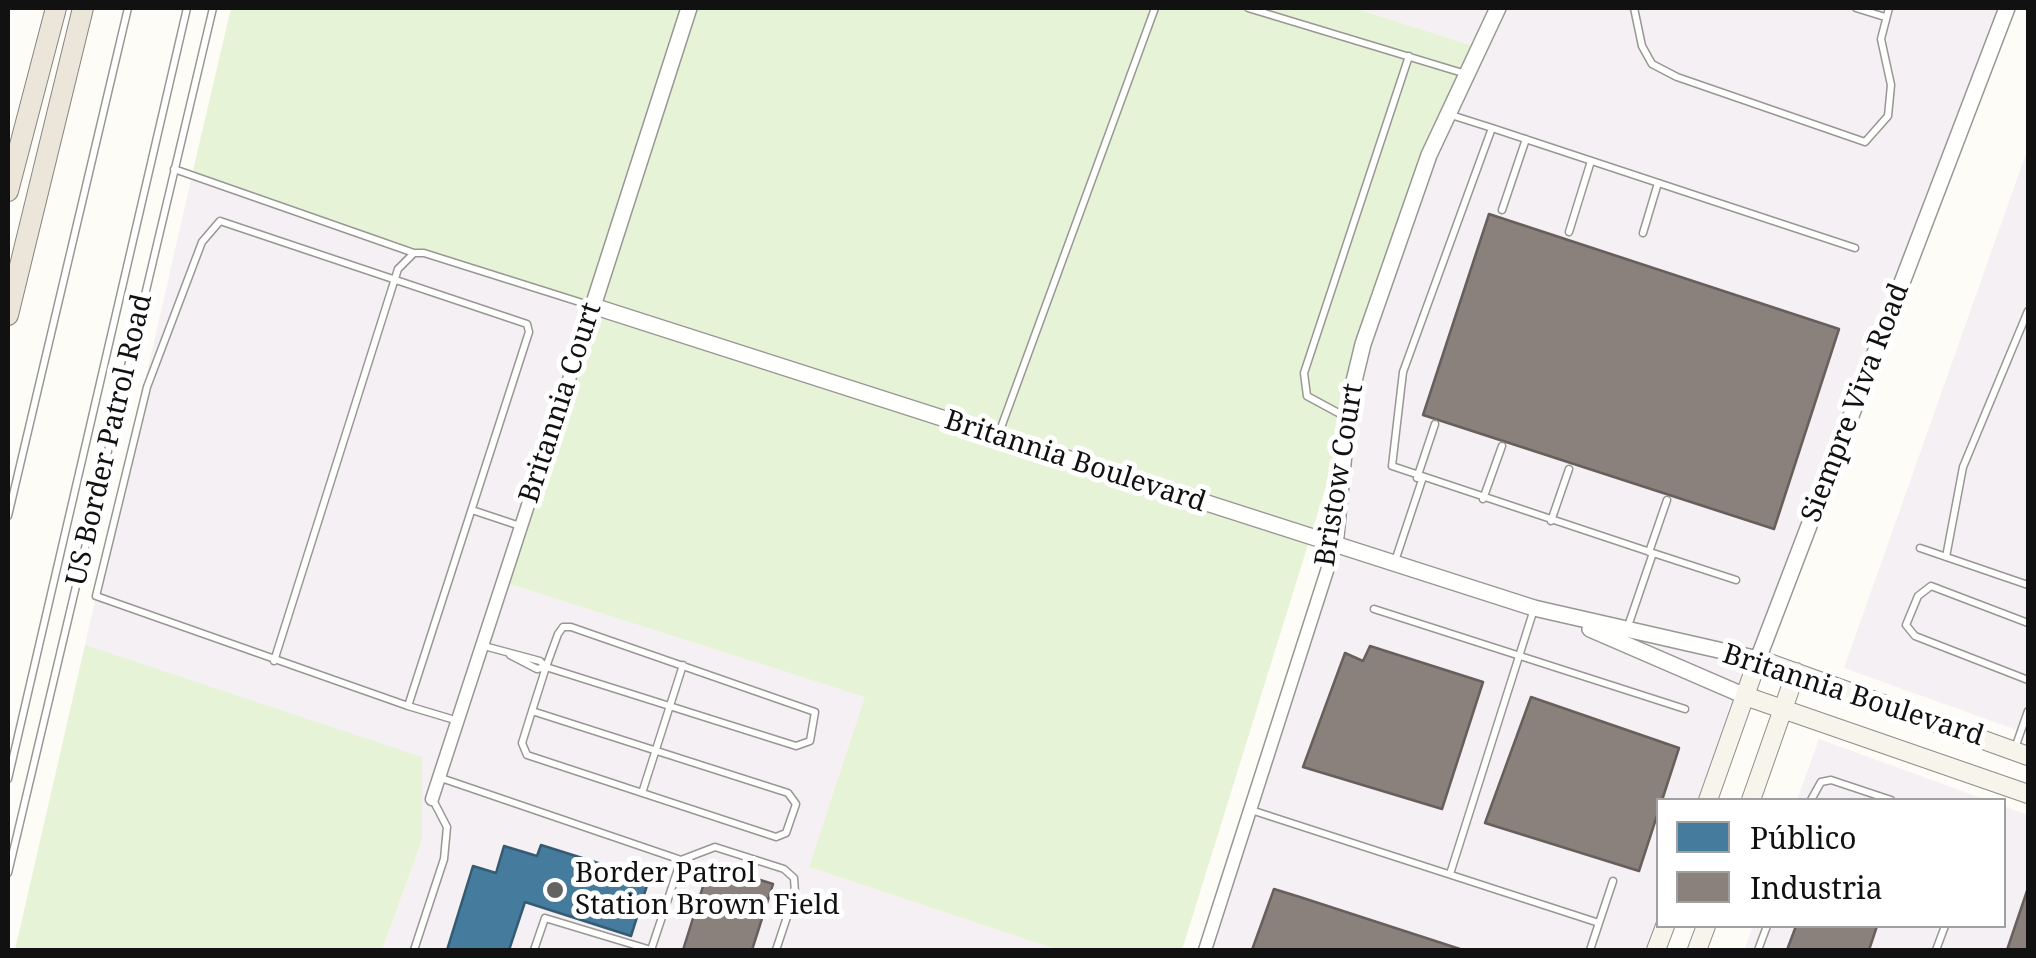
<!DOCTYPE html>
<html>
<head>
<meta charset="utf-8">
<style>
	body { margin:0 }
	#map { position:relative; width:2036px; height:958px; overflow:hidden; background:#fdfcf7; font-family:"Noto Serif",serif }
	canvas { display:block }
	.frame { position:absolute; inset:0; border:10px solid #111; pointer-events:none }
	.legend { position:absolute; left:1656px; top:798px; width:350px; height:130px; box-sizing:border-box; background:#fff; border:2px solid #a0a0a0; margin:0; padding:12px 18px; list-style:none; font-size:30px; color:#111 }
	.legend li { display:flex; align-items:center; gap:20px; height:50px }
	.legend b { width:50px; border:2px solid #a0a0a0 }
</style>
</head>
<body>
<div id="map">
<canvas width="2036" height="958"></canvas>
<div class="frame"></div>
<ul class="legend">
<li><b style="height:28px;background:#457b9d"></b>Público</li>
<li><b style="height:28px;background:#8a817c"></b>Industria</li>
</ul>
</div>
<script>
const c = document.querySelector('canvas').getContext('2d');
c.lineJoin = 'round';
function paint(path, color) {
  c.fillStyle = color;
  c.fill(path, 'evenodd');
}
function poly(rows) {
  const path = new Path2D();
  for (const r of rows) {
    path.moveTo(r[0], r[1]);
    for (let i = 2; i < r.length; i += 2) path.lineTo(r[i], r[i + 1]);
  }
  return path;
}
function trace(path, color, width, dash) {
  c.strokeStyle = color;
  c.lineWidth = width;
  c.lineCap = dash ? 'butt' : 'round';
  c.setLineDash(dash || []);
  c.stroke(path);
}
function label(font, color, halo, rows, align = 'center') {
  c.font = font + ' "Noto Serif",serif';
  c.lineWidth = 10;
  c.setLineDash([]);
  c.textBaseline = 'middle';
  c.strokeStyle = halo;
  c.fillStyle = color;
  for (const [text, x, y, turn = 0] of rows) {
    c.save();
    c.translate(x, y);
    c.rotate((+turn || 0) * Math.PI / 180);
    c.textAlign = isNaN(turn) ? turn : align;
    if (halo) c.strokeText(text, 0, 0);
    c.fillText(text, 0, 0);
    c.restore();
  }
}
const industrial = poly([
	[1356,8,2007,8,1704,800,1658,800,1658,921,1647,950,1205,950,1335,546,1349,402,1429,155,1478,48],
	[2028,148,2028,734,1844,668],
	[192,175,414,253,593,306,503,582,866,697,809,867,1058,950,382,950,422,840,85,645],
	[1819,739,1987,800,1797,800],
	[2004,806,2028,815,2028,950,1744,950,1753,926,2004,926]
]);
const green = poly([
	[231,8,1355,8,1479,48,1429,155,1182,950,1058,950,809,867,865,697,503,582,592,306,192,175],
	[85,645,422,757,422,840,382,950,15,950]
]);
const public = poly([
	[541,845,649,879,631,936,525,902,509,950,447,950,473,866,496,873,504,846,537,856,541,845]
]);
const industry = poly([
	[1489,214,1839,329,1774,529,1423,415,1489,214],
	[1370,646,1483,682,1442,809,1303,767,1345,653,1363,661,1370,646],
	[1531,697,1679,748,1639,871,1485,823,1531,697],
	[710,864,773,884,752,950,683,950,710,864],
	[2028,888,2028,950,2007,950,2028,888],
	[1274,889,1303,898,1463,950,1252,950,1274,889],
	[1796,926,1877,926,1869,950,1787,950,1796,926]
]);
const service = poly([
	[1248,8,1466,74],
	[1634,8,1642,46,1652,64,1677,77,1865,142,1888,116,1891,85,1881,39,1889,8],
	[1856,8,1885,17],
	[1451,115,1492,128,1403,372,1392,466,1653,553],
	[1492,128,1855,248],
	[174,169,414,253],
	[1502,210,1526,139],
	[220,221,527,324,529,332,408,706,96,596,147,387,202,242,220,221],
	[1569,232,1591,161],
	[1643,233,1658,183],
	[1344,416,1307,396,1304,373,1409,56],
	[999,433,1155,8],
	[1417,478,1435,424],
	[1483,499,1502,446],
	[472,510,520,526],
	[8,516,128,8],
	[1551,521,1569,469],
	[1920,548,2028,585],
	[1649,552,1667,500],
	[1946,557,1963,467,2028,311],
	[1394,564,1422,480],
	[1374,609,1685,709],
	[2028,623,1931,586,1918,596,1906,625,1915,636,2028,680],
	[1627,629,1653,553,1736,580],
	[484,646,540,661,546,667,537,669,510,655],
	[274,661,398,269,414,253,424,253,592,306],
	[408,706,455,720],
	[532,711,788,793,796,804,786,833,776,837,527,755,522,743,532,711,546,667,796,746,810,741,815,712,571,627,563,627,558,634,546,667],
	[2015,748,2028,711],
	[441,778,681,860,651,950,545,918,534,950],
	[8,779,187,8],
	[642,793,683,665],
	[1811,800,1821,782,1831,780,1891,800],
	[1251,810,1599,923,1590,950],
	[681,860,715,847,784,869,794,878,795,893,776,950],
	[8,873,213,8],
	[1450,874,1534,609],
	[1599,923,1613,881],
	[414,950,444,859,447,827,433,800],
	[1758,950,1767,926],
	[1936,950,1945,926]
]);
const minor = poly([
	[432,799,593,306],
	[1205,950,1335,546]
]);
const tertiary = poly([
	[689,8,593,306,1534,608,1758,659,2007,8],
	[1335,546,1349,402,1363,344,1429,155,1498,8],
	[1590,629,1745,696]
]);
const secondary = poly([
	[1745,696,2028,794],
	[1708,800,1758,659,2028,756],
	[1751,800,1796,672],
	[1656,950,1665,926],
	[1697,950,1706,926]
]);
const trunk = poly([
	[8,191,56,8],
	[8,315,83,8]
]);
const markers = [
	[555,890,10,"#646362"]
];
const streetNames = [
	["Britannia Court",561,403,-72],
	["Siempre Viva Road",1856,403,-69],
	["US Border Patrol Road",110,440,-77],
	["Britannia Boulevard",1075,462,18],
	["Bristow Court",1340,475,-81],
	["Britannia Boulevard",1853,696,18]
];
const poiNames = [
	["Border Patrol",575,874],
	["Station Brown Field",575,906]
];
paint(industrial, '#f5f0f3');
paint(green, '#e7f3d7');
paint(public, '#457b9d');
trace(public, '#355b73', 2.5);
paint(industry, '#8a817c');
trace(industry, '#665f5c', 2.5);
trace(service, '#979795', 9);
trace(minor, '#979795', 15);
trace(tertiary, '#979795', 18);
trace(secondary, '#8e8d8b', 20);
trace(trunk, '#858482', 22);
trace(service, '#fffffe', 6);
trace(minor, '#fffffe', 12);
trace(tertiary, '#fffffe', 15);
trace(secondary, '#f6f4eb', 18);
trace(trunk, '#ece5da', 20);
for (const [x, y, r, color] of markers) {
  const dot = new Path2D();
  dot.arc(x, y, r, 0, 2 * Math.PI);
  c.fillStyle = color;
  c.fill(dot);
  trace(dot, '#fff', 4);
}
label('28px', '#111', '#fff', streetNames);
label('28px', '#111', '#fff', poiNames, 'left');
</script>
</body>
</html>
